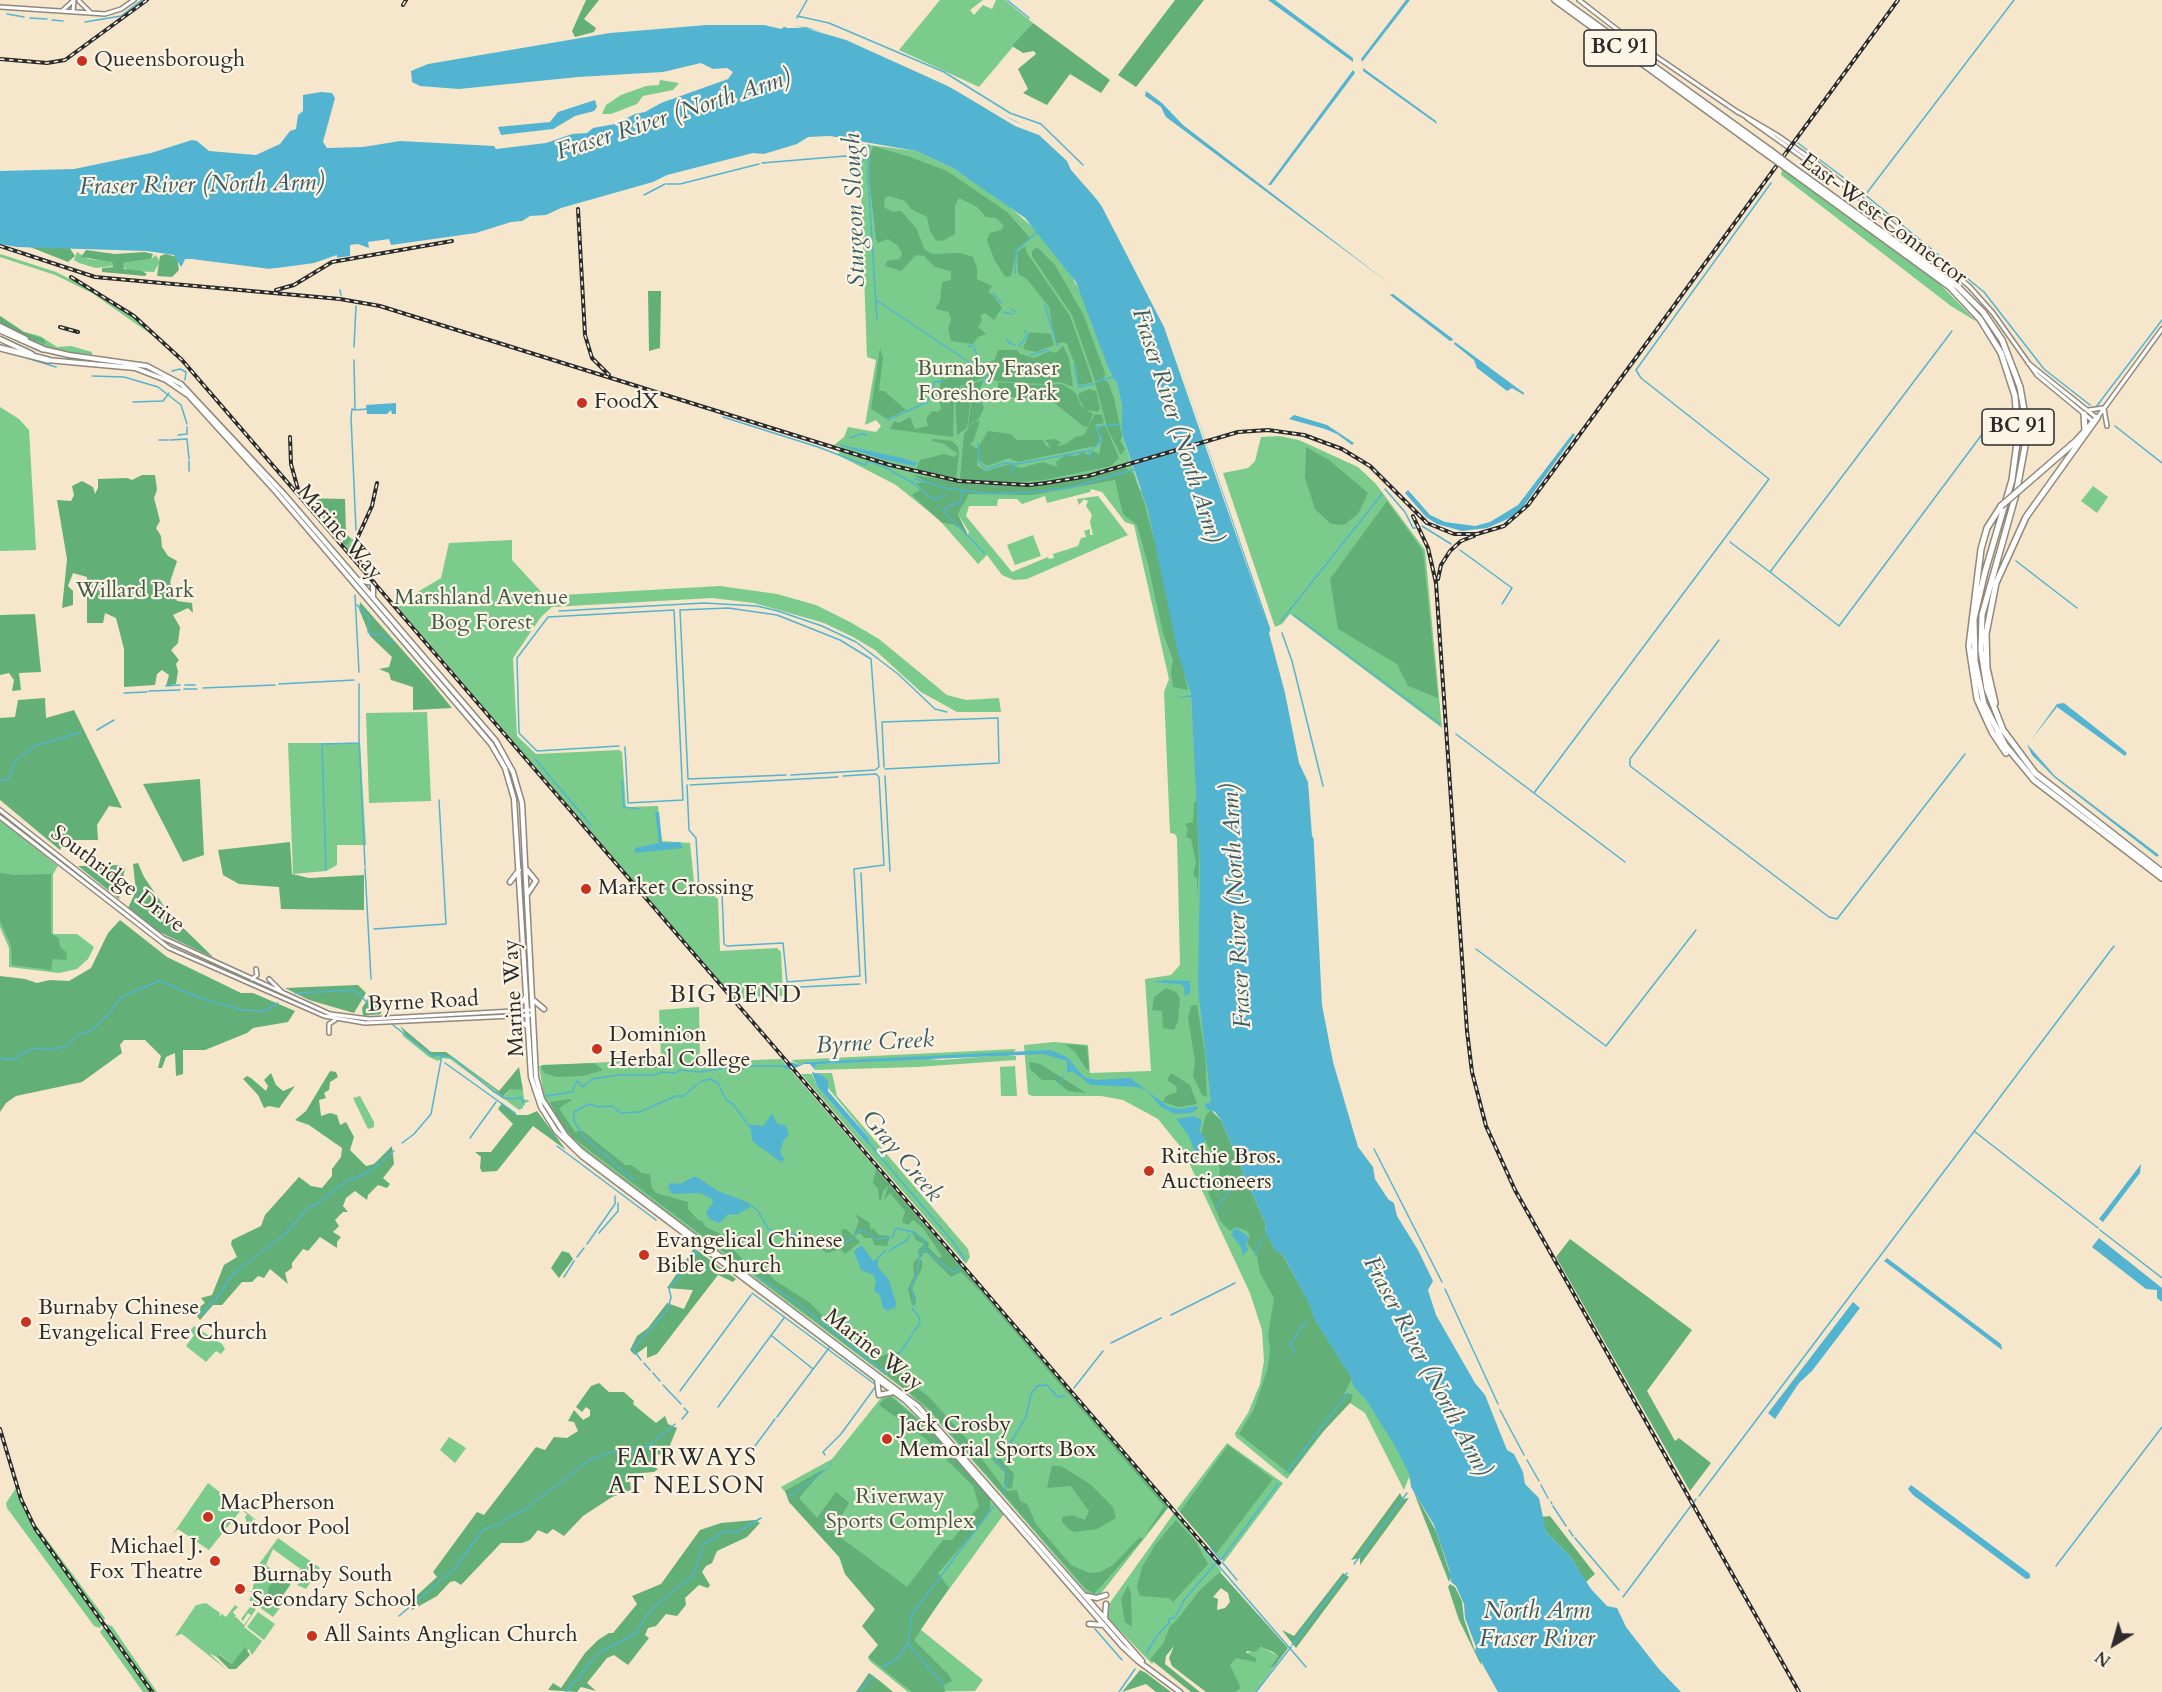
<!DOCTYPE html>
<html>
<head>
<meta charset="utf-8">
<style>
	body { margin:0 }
	#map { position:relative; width:2162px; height:1692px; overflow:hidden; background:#f6e6cc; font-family:Cardo,serif }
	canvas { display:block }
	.north { position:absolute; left:2084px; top:1614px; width:60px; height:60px; -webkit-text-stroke:4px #fcf5e5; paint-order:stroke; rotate:217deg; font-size:16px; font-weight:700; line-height:24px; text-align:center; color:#2b2b2b }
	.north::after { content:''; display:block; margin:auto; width:21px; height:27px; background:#2b2b2b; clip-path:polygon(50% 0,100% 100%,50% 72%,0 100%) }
</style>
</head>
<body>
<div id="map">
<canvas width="2162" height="1692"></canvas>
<div class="north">N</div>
</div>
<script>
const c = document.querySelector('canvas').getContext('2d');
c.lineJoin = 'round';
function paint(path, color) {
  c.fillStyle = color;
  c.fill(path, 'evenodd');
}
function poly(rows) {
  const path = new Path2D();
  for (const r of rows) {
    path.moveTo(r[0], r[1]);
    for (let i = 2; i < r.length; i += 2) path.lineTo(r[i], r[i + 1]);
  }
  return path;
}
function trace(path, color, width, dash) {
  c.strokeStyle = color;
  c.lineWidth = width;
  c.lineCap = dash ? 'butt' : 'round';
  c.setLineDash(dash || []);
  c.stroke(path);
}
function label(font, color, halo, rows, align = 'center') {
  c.font = font + ' Cardo,serif';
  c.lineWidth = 4.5;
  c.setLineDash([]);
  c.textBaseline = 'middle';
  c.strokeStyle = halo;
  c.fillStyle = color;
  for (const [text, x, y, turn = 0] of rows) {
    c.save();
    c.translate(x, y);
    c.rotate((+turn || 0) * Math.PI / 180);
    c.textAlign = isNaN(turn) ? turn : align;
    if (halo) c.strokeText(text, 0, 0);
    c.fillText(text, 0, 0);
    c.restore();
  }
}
const green = poly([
	[940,0,983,0,970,10,974,15,983,5,992,9,996,0,1005,0,1033,23,979,87,899,50],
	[660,80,679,83,673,90,643,96,637,104,611,114,602,114,606,105,621,95,646,86,659,85],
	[862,144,916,151,953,168,1004,202,1037,231,1067,268,1084,298,1109,370,1117,384,1122,406,1122,434,1140,489,1145,492,1191,697,1204,901,1198,989,1213,1053,1211,1110,1269,1236,1363,1387,1409,1455,1411,1485,1409,1477,1404,1490,1365,1413,1347,1401,1287,1479,1236,1437,1235,1433,1248,1413,1260,1384,1264,1361,1262,1330,1250,1293,1183,1150,1158,1119,1123,1100,1101,1096,1032,1096,1028,1094,1024,1045,1054,1042,1088,1045,1090,1073,1151,1071,1145,979,1171,975,1180,965,1177,838,1175,834,1170,833,1164,692,1169,679,1134,525,1125,522,1102,492,1091,489,1090,492,1047,503,1045,496,1022,504,1017,499,998,499,997,506,969,506,966,516,1012,572,1048,557,1049,559,1054,558,1053,554,1078,546,1081,538,1086,537,1084,531,1090,529,1090,535,1093,535,1090,522,1092,515,1086,506,1088,501,1084,499,1079,505,1077,499,1098,496,1128,535,1027,579,1014,580,1002,575,987,555,978,564,942,523,954,525,968,535,969,532,958,514,966,499,960,508,938,519,896,485,838,455,841,447,834,445,844,437,848,427,876,432,881,426,876,420,865,425,876,360,867,357,860,161],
	[1782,169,1933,277,1977,322,1951,306,1781,175],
	[77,252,88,259,111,261,113,266,96,268,79,263,74,260],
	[0,254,56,272,98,293,131,315,162,342,92,293,55,275,0,257],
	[156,255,160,262,154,272,129,271,122,266,123,263,151,259],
	[0,316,24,332,40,336,57,347,71,346,92,352,92,355,65,352,41,346,0,324],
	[0,407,19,419,29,430,36,550,0,551],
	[1279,436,1299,440,1358,467,1376,484,1425,550,1442,728,1290,614,1282,624,1275,627,1223,473,1248,468,1255,461,1261,437],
	[2093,486,2108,497,2097,513,2081,501],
	[304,498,314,506,320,503,324,508,324,519,355,541,357,560],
	[1033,535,1041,556,1015,565,1007,545],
	[512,540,512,560,545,596,720,586,777,594,816,605,850,622,879,639,947,695,966,700,999,698,1001,712,957,712,921,692,875,650,853,637,824,623,754,603,712,598,552,607,541,617,513,658,517,736,536,754,619,750,622,752,626,807,658,806,662,841,690,843,695,892,699,896,714,896,718,899,720,951,777,948,781,952,783,996,735,999,396,605,441,578,449,543],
	[427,712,431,801,369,803,366,713],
	[288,743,360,743,366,845,337,845,337,865,326,871,293,874],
	[0,819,58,866,53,874,53,934,77,934,94,947,88,959,77,969,59,973,9,967,9,948,0,927],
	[699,1007,700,1062,781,1059,1169,1507,1099,1596,1087,1593,1001,1493,930,1413,906,1391,583,1149,558,1123,544,1096,539,1066,661,1059,659,1010],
	[402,1032,434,1056,444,1055,453,1058,496,1091,505,1095,511,1089,520,1088,523,1090,524,1099,530,1101,523,1104,523,1108,519,1110,450,1059,442,1058,438,1061,429,1057,403,1036],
	[1016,1049,1013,1053,804,1062,799,1065,791,1060],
	[1005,1055,1016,1056,1016,1060,917,1067,815,1070,816,1065,820,1064,916,1058,941,1060],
	[1015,1066,1017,1096,1001,1096,1000,1067],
	[816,1073,832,1073,837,1096,968,1249,970,1257,966,1264,801,1074,812,1074,817,1086,867,1144,869,1138],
	[360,1096,374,1122,374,1127,368,1129,353,1098],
	[194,1326,222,1344,225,1349,221,1354,216,1351,206,1362,186,1346,194,1335,190,1331],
	[891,1394,930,1429,1004,1514,920,1629,983,1680,975,1691,908,1692,871,1662,868,1659,891,1628,845,1574,839,1557,781,1487,832,1459,881,1398],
	[449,1437,466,1448,455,1463,440,1450],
	[1227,1443,1283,1483,1224,1562,1177,1509],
	[208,1483,259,1522,250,1517,257,1523,251,1534,245,1517,247,1514,241,1510,209,1550,178,1529,173,1534],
	[16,1488,36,1525,105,1618,100,1628,94,1626,7,1508,6,1503],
	[1174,1513,1221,1571,1152,1664,1107,1617,1107,1607],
	[278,1538,320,1568,306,1589,297,1585,306,1573,273,1549,266,1565,271,1569,262,1570,257,1567],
	[264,1571,275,1577,279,1575,291,1584,279,1601,283,1604,273,1617,249,1600,254,1592,248,1592,253,1591,253,1585,262,1574,260,1572],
	[206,1603,220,1613,219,1617,222,1614,226,1617,235,1605,238,1607,233,1612,236,1616,233,1619,236,1617,244,1625,251,1615,248,1613,243,1621,241,1619,250,1607,256,1609,244,1627,262,1641,252,1655,249,1649,232,1664,219,1654,218,1658,209,1653,227,1670,182,1634,175,1636,168,1646,196,1605],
	[258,1612,275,1624,264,1640,247,1627],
	[106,1624,112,1626,157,1692,143,1692,100,1632],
	[1262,1647,1278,1656,1271,1668,1274,1667,1256,1692,1236,1692,1241,1688,1229,1665,1235,1658]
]);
const forest = poly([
	[586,0,599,0,584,19,596,28,594,32,575,37,572,31],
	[1175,0,1204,0,1136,87,1118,75],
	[1033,23,1110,80,1101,93,1070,74,1047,105,1023,93,1028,89,1018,69,1036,54,1034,51,1023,53,1012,46],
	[873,146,910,157,947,171,1007,212,1030,238,1017,249,1011,276,1005,277,994,259,987,240,990,233,1001,230,1004,226,996,218,986,217,977,207,959,198,955,206,955,234,942,241,936,240,930,231,927,217,911,209,905,201,889,196,885,198,884,207,892,212,901,211,916,228,925,250,932,254,960,253,973,257,977,268,977,279,992,286,988,293,992,294,1002,308,994,320,985,313,980,316,982,320,978,327,986,334,978,337,973,344,951,341,948,328,951,320,949,312,935,309,940,301,942,282,951,280,951,271,935,267,924,256,916,255,901,271,885,266,887,261,900,259,902,253,898,246,888,239,878,243,876,239,869,178,870,154],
	[1025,246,1027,253,1070,316,1093,382,1081,385,1078,383,1076,367,1067,344,1063,342,1057,344,1055,341,1049,307,1027,279,1018,274,1017,252],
	[30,247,69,247,75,256,68,262],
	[1037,247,1055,265,1083,314,1105,373,1104,380,1108,382,1114,398,1122,436,1120,441,1125,449,1121,455,1108,430,1095,383,1101,380,1095,381,1072,315,1032,256,1032,251],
	[86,250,115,254,145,252,153,254,151,259,123,263,124,269,142,271,147,274,145,276,102,272,102,268,113,267,112,262,81,257],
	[166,254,177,257,179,270,172,277,157,276,160,256],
	[648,291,661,291,660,348,649,351],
	[0,316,24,332,44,339,46,344,29,339,0,323],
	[1030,332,1051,334,1054,345,1036,352,1026,350,1023,348],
	[1063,346,1069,358,1073,387,1060,382,1042,384,996,381,986,376,992,369,989,362,995,360,998,350,1017,350,1020,354,1034,358,1050,351,1056,353],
	[880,348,883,358,879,391,884,391,906,410,887,419,871,409],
	[981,371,984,378,961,386,954,395,953,437,890,429,894,421,899,423,910,417,915,429,928,426,926,419,932,411,938,412,941,409,939,396,941,378,946,379,949,374,961,376,963,373,971,377],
	[984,380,978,393,984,408,979,419,968,427,974,383],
	[998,382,1035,385,1062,384,1075,392,1081,406,1093,414,1088,427,1083,426,1052,401,1010,397,1003,393,997,399],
	[973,383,967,428,957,435,955,397,962,387],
	[1089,389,1096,391,1100,409,1097,412,1085,409,1079,399,1078,394],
	[1095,414,1102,415,1104,423,1095,425,1100,440,1095,446,1018,462,1009,458,987,466,980,461,978,455,977,466,986,471,1010,464,1021,468,1043,462,1057,467,1056,462,1065,455,1076,456,1083,452,1088,455,1093,451,1099,454,1102,439,1097,430,1102,425,1105,425,1119,458,1111,466,1044,480,1017,482,960,479,964,434,973,422,980,421,973,442,970,444,977,449,988,431,1011,434,1017,440,1043,440,1046,446,1051,448,1045,440,1056,439,1061,443,1056,446,1064,445,1075,437,1084,435],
	[933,439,952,441,958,447,959,453,956,478,916,470,920,460,944,454,954,457,958,454,944,444,932,441],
	[1306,447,1329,460,1368,493,1358,514,1344,525,1331,524,1315,509,1305,478],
	[1125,468,1133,473,1143,499,1162,568,1188,690,1173,687,1171,671,1173,660,1163,633,1148,564,1137,525,1123,514,1115,480,1032,495,969,494,958,514,968,535,954,525,942,523,912,495,922,489,916,483,927,482,912,475,979,485,1032,486],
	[142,475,155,475,157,490,154,498,160,521,156,528,161,536,162,547,168,556,177,561,170,582,177,601,192,603,193,613,188,608,173,615,180,627,178,643,171,650,179,660,176,664,178,671,176,684,166,686,169,675,162,670,157,674,155,685,124,687,124,649,116,618,105,613,103,623,87,623,87,577,73,573,68,586,73,591,73,605,62,608,67,559,57,500,71,501,74,495,72,486,82,481,93,487,95,494,98,488,98,479,127,478,132,480],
	[304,498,345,499,346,533,351,539,347,545,342,543,324,519,324,508,320,503,314,507],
	[1387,501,1423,551,1438,698,1408,686,1397,664,1338,629,1330,579],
	[360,602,429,680,452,708,413,710,413,687,391,680,389,673,379,669,389,667,392,657,370,636,359,609],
	[35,614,41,672,19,673,21,690,12,691,14,680,9,673,0,675,0,615],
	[45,698,46,718,74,710,122,808,109,806,97,825,98,840,65,840,60,850,0,800,0,718,15,717,18,700],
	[200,779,204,855,183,862,143,784],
	[1197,800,1199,871,1197,896,1197,879,1193,875,1196,862,1191,839,1186,837,1188,829,1185,824,1193,822,1194,803],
	[290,842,292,874,309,878,364,875,364,910,281,909,279,887,239,884,223,875,218,850],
	[138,863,144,877,170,915,214,958,153,929,128,908,136,891,133,864],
	[120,865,125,868,119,899,78,866],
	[0,873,14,875,51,874,51,934,59,938,60,947,67,953,66,960,53,959,51,970,12,965,11,946,0,921],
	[120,920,167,957,241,993,253,993,295,1011,288,1022,253,1028,247,1033,205,1050,183,1050,183,1074,176,1076,175,1053,166,1057,162,1068,158,1068,161,1056,145,1040,124,1040,120,1045,122,1053,82,1082,16,1096,6,1103,0,1112,0,976,25,979,37,983,50,980,69,981,91,968,108,933],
	[358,985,366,993,354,1013,309,1000,285,988],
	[1166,988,1176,992,1180,998,1178,1021,1174,1030,1163,1028,1162,1011,1152,1010,1154,997],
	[369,997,380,998,381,1014,363,1016,362,1008],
	[1197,1005,1205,1053,1207,1097,1202,1095,1193,1076,1195,1061,1188,1018,1191,1006],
	[400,1026,431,1052,446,1052,499,1091,519,1067,523,1090,511,1089,503,1096,453,1058,432,1055,407,1037],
	[1065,1044,1087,1046,1089,1069,1087,1070,1075,1052],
	[1029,1062,1040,1064,1086,1093,1068,1091,1055,1080,1042,1080,1030,1069],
	[594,1063,603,1070,583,1076,557,1077,544,1073,541,1067,542,1065],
	[330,1071,336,1072,338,1077,330,1082,329,1090,324,1093,326,1098,319,1100,321,1116,330,1113,337,1115,340,1125,346,1122,354,1137,350,1150,366,1166,374,1164,392,1146,394,1164,383,1178,390,1184,387,1188,378,1185,368,1195,367,1200,355,1191,346,1198,343,1206,348,1212,343,1212,335,1220,339,1226,333,1232,341,1237,337,1242,337,1248,320,1237,308,1251,303,1249,292,1263,292,1268,285,1273,288,1284,270,1269,264,1278,258,1276,252,1282,242,1282,222,1305,213,1305,200,1320,194,1311,205,1303,201,1298,212,1295,224,1265,237,1257,231,1244,232,1240,261,1226,265,1215,299,1177,311,1186,322,1188,332,1176,332,1169,341,1157,342,1148,309,1125,295,1120,306,1111],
	[271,1073,276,1085,283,1091,295,1086,279,1108,269,1106,264,1108,258,1095,243,1079,247,1076,251,1078,266,1091,268,1086,264,1080],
	[1171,1073,1190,1085,1197,1104,1179,1107,1163,1102,1166,1096,1177,1092,1176,1086,1167,1080],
	[569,1099,572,1100,559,1108,575,1132,583,1131,625,1165,631,1165,642,1173,650,1174,652,1188,656,1193,688,1202,688,1209,698,1220,702,1221,706,1227,727,1237,725,1241,743,1259,762,1272,768,1271,773,1279,810,1303,829,1322,865,1348,873,1349,880,1356,899,1352,885,1374,572,1137,559,1121,550,1102],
	[502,1103,517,1115,528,1115,537,1111,566,1150,533,1126,497,1171,482,1172,480,1168,481,1157,475,1152,491,1152,513,1124,498,1109],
	[1211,1110,1221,1120,1266,1225,1265,1230,1275,1250,1283,1255,1309,1303,1315,1320,1352,1379,1344,1394,1353,1394,1351,1402,1318,1437,1290,1474,1239,1434,1254,1409,1268,1368,1270,1349,1268,1336,1274,1298,1260,1273,1257,1256,1247,1243,1250,1236,1247,1231,1236,1227,1230,1231,1221,1222,1208,1192,1219,1176,1220,1168,1201,1133,1206,1115],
	[876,1169,1168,1507,1144,1537,1164,1506,979,1290,961,1272,951,1277,927,1253,923,1253,922,1257,919,1257,918,1250,924,1244,916,1240,912,1233,914,1231,929,1243,928,1247,939,1258,942,1256,923,1228,913,1220,908,1225,902,1222,905,1211,890,1193,884,1200,888,1186,883,1191,881,1200,879,1199,878,1189,873,1183],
	[855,1214,870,1223,870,1230,873,1228,879,1235,890,1236,887,1246,874,1245,872,1238,865,1238,859,1233,853,1236,859,1221],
	[846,1229,860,1242,845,1254,841,1249,827,1253,802,1237,806,1235,826,1244,843,1238,841,1230],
	[1570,1239,1692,1330,1647,1391,1675,1441,1679,1438,1711,1463,1690,1491,1556,1257],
	[694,1248,736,1279,733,1282,718,1275,657,1354,647,1358,647,1346,635,1355,630,1350,637,1336,648,1328,667,1303,684,1309,693,1290,667,1288],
	[562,1251,569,1253,573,1259,559,1278,551,1268],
	[916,1259,922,1260,922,1268,912,1288,916,1298,915,1305,912,1305,908,1289,914,1276,913,1264],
	[899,1353,897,1364,902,1376,929,1397,966,1438,1003,1487,1008,1491,1017,1490,1020,1501,1027,1504,1036,1524,1071,1565,1089,1573,1100,1572,1113,1565,1140,1537,1143,1539,1094,1594,1085,1588,928,1408,886,1374],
	[599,1383,609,1392,624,1392,634,1401,633,1404,656,1423,665,1416,668,1424,677,1428,666,1455,653,1454,651,1457,653,1467,658,1469,654,1472,629,1474,631,1490,612,1497,583,1516,564,1536,553,1529,547,1534,538,1530,530,1540,522,1543,501,1543,461,1585,455,1581,450,1582,437,1596,412,1610,410,1605,414,1598,437,1577,433,1572,477,1512,484,1515,536,1447,545,1450,554,1437,567,1438,578,1431,574,1422,568,1421,574,1410,583,1420,590,1416,590,1410,586,1407,582,1412,576,1407,591,1386],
	[891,1397,927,1427,990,1499,990,1509,982,1523,938,1573,949,1588,914,1640,949,1675,952,1681,944,1685,945,1692,912,1692,868,1657,878,1645,862,1626,875,1609,845,1574,840,1558,789,1502,785,1491,824,1469,799,1498,817,1518,836,1492,849,1503,832,1531,907,1587,943,1540,952,1540,979,1506,973,1486,926,1439,879,1405,884,1399],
	[1013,1438,1011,1447,1000,1458,1014,1474,1012,1488,1008,1489,1004,1484,1005,1473,992,1459],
	[1228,1445,1273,1479,1216,1554,1180,1512],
	[1052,1466,1061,1466,1090,1484,1113,1507,1116,1518,1097,1529,1075,1532,1070,1530,1062,1522,1062,1517,1072,1515,1085,1520,1089,1511,1071,1486,1047,1488],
	[1413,1490,1436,1531,1451,1577,1449,1582],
	[1400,1493,1403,1499,1409,1498,1360,1565,1360,1558,1351,1560],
	[1550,1516,1595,1574,1586,1582,1570,1556,1546,1532,1541,1517],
	[755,1520,760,1523,747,1537,717,1551,712,1563,706,1566,702,1572,710,1585,708,1588,699,1585,685,1598,686,1605,677,1616,666,1614,656,1626,648,1628,645,1635,649,1638,628,1665,614,1655,607,1658,587,1683,596,1691,581,1687,577,1692,548,1690,553,1683,561,1688,585,1653,598,1640,609,1633,613,1633,637,1604,632,1596,661,1584,700,1530,721,1523],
	[1176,1520,1196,1542,1208,1564,1173,1602,1169,1598,1140,1596,1137,1587,1142,1567,1155,1545],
	[1220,1572,1288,1648,1274,1667,1270,1668,1278,1656,1273,1652,1261,1647,1255,1652,1247,1651,1246,1653,1256,1658,1256,1662,1236,1658,1230,1665,1241,1688,1236,1692,1206,1692,1172,1666,1169,1658,1174,1646,1166,1656,1165,1664,1200,1692,1191,1692,1150,1659,1163,1644,1170,1626,1176,1621,1200,1590],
	[1221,1588,1228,1593,1230,1602,1225,1608,1217,1610,1218,1599,1213,1597],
	[1343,1573,1349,1577,1296,1648,1282,1630,1294,1636],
	[277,1576,290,1585,278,1601,270,1600,268,1593,268,1588],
	[1450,1584,1455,1587,1462,1601,1464,1619,1475,1651,1481,1658,1481,1665,1459,1620,1448,1587],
	[1128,1585,1131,1593,1132,1627,1125,1622,1121,1599],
	[245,1647,250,1655,236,1669,229,1669,218,1658,218,1654,232,1664],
	[1140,1670,1146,1673,1171,1692,1156,1692,1146,1684,1122,1692],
	[869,1673,880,1681,893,1692,856,1692]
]);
const water = poly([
	[1268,0,1275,0,1353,58,1353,62],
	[1406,0,1410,0,1362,62,1361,59],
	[707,25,764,25,781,29,785,26,806,27,849,40,913,68,1044,136,1075,169,1113,222,1162,319,1174,350,1270,628,1287,693,1300,764,1308,778,1313,826,1322,1005,1333,1062,1358,1147,1373,1167,1375,1179,1388,1199,1394,1203,1397,1216,1418,1250,1433,1281,1428,1290,1436,1315,1475,1383,1485,1395,1507,1450,1514,1454,1523,1472,1525,1484,1539,1498,1546,1532,1570,1556,1591,1589,1607,1606,1617,1608,1626,1627,1658,1668,1681,1692,1498,1692,1475,1651,1476,1647,1465,1618,1464,1604,1456,1586,1451,1582,1449,1569,1434,1525,1411,1487,1410,1476,1395,1446,1367,1401,1353,1386,1352,1379,1315,1320,1309,1303,1283,1255,1275,1250,1265,1230,1266,1225,1221,1120,1215,1112,1205,1108,1205,1104,1211,1102,1198,989,1200,867,1191,697,1174,698,1191,695,1178,653,1148,510,1122,434,1122,406,1117,384,1109,370,1076,282,1025,218,953,168,916,151,830,136,808,137,797,144,764,154,753,153,667,175,653,182,561,208,546,215,530,216,522,221,511,222,476,233,391,245,389,239,368,242,369,248,358,244,350,245,350,256,328,259,313,265,257,270,186,260,181,267,174,255,147,251,17,247,0,244,0,171,74,169,151,153,192,140,197,141,209,151,256,155,280,144,290,131,296,129,298,115,303,111,303,95,321,92,332,93,335,98,323,142,327,148,363,147,400,141,494,146,496,149,546,143,572,134,587,133,593,128,615,124,635,114,645,112,661,103,728,79,733,72,727,68,713,69,701,63,663,72,578,77,459,89,420,86,412,82,411,71,428,64,610,33],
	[1363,68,1436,121,1437,124,1363,71],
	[1353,70,1355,73,1271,185,1268,185],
	[1146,91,1162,103,1183,125,1390,284,1166,117,1161,107,1145,96],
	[595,100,597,107,594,111,575,116,553,129,501,135,498,127,550,122,558,112],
	[1393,294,1453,339,1453,340,1450,341,1390,295],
	[1455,342,1524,393,1524,395,1512,388,1507,391,1477,368,1474,360,1454,344],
	[396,403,396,414,392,414,391,410,387,414,367,414,366,405],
	[2003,407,2006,421,2006,437,1989,425],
	[1294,415,1327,425,1354,443,1352,445,1337,434,1325,429,1289,419],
	[1573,433,1575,435,1523,507,1510,518,1487,528,1462,531,1437,524,1426,517,1405,493,1408,490,1430,515,1445,522,1475,526,1490,522,1518,505],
	[851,447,902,458,917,463,915,466,882,459,851,449],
	[2064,703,2120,747,2127,753,2125,756,2057,707,2031,740,2057,704],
	[2027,744,2055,776,2159,855,2157,857,2055,778,2032,755],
	[655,812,659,812,662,843,680,842,683,848,635,853,635,848,659,843],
	[1164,980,1190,981,1190,993,1185,996,1184,987,1181,984,1152,982],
	[1050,1050,1067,1057,1084,1077,1097,1080,1130,1078,1169,1107,1179,1109,1197,1106,1198,1109,1191,1113,1175,1114,1161,1107,1147,1091,1138,1087,1091,1085,1072,1071,1067,1073,1067,1061,1043,1054,820,1064,816,1065,815,1070,810,1064,804,1064,791,1070,782,1067,792,1062,799,1065,804,1062],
	[812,1072,822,1075,828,1081,828,1091,869,1138,868,1145,817,1086],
	[772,1114,778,1124,785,1125,789,1134,783,1141,780,1152,784,1159,782,1163,752,1141,751,1129,746,1124,763,1126],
	[1193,1116,1200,1119,1202,1123,1199,1131,1205,1138,1200,1163,1188,1135,1176,1119],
	[2141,1164,2140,1173,2103,1222,2099,1219],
	[693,1177,697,1177,718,1191,749,1203,750,1207,736,1215,728,1214,720,1223,709,1219,706,1212,713,1203,712,1199,700,1193,672,1194,668,1187,670,1183,680,1184],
	[1236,1228,1249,1237,1246,1243,1248,1249,1243,1256,1241,1247,1232,1235,1233,1230],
	[2099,1238,2162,1288,2162,1302,2157,1298,2157,1290,2146,1289,2092,1247],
	[862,1245,873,1261,878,1258,878,1267,889,1280,896,1303,895,1309,892,1308,888,1311,883,1308,880,1295,874,1291,876,1281,873,1275,861,1270,854,1251],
	[1887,1258,2001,1344,2002,1350,1884,1261],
	[1853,1302,1860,1308,1812,1371,1799,1383,1775,1419,1768,1413],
	[1911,1485,2030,1574,2030,1578,2026,1579,1913,1495,1908,1489]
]);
const pier = poly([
	[783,24,836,34,928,73,1016,122,1041,132,1071,161,1108,209,1167,328,1268,627,1164,327,1100,203,1071,170,1067,161,1039,135,1015,126,950,87,846,40,805,28,787,28,781,25],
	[337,255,337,258,314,265,267,272,188,261,182,266,185,259,192,259,270,269,314,263],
	[1271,629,1294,713,1302,764,1309,776,1315,840,1312,836,1308,782,1299,763,1285,693,1269,633]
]);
const stream = poly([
	[1007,0,1029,18],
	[7,14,24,17],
	[797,16,829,23,944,72,1010,113,1041,124,1083,165],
	[30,18,47,19],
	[797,18,807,0],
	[52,20,63,21],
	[85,22,121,16,142,0],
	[1798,143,1861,191],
	[869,145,868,177,877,320],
	[862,160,865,160],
	[762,163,845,156,859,160],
	[667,184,680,184,759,164],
	[1864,194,1984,292,2044,369,2090,405],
	[1866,194,2014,0],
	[644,195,665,184],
	[1015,273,1016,251,1038,231],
	[340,290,341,295],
	[993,293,1001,303],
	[876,300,985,373],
	[1045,305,1057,345],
	[1012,309,1016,313],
	[1003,312,1012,314],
	[1007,339,1009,343,1015,345],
	[968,346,973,346],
	[1019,346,1028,335,1024,330],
	[354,347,356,306],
	[974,347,977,356],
	[14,354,56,367],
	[1030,355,1048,350],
	[354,360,355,410,352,409,351,417,356,530],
	[1074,365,1079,387,1093,384],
	[172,371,180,369,186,372,185,380],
	[985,374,986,384],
	[92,376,124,377,158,387,181,405,187,424],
	[1096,382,1115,376],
	[133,402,163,401,169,393],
	[2096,407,2162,320],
	[355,410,367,409],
	[723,417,818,447,865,465,868,461,883,466,913,483,933,500,945,495],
	[888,420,927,402,933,392,934,382,943,381],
	[2115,426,2162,463],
	[178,435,187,434,187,427],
	[850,438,861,434,867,435],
	[159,440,168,440],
	[170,440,187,439,189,459],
	[978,443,979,462,986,469,1005,463,1017,464,1092,450,1102,440,1096,427,1121,424],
	[841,445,851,448],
	[1089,452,1092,459],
	[189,461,189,471],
	[1011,472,1015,465],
	[913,483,915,479,946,488,990,494,1033,492,1069,488,1136,469],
	[1385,489,1405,512,1413,528,1416,528],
	[962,491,960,504,953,504,943,510,984,553],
	[1422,526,1451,544],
	[353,540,354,555],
	[1730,542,1770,572,1952,331],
	[1460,550,1512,588,1502,604],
	[2016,561,2077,608],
	[1770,572,1839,626,1989,425],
	[355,595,359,672],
	[357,605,370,619,368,632,373,635,381,634,389,641,393,641],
	[559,611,704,603,757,606,778,611,822,626,856,642,898,674,935,709,947,712],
	[1294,615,1440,724],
	[1281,621,1382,494],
	[1282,633,1292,661,1323,786],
	[1719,640,1630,759,1630,766,1829,917,1837,919,1965,754],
	[279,684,354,680],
	[359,684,359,738,365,866],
	[185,685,195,685],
	[166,686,180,685],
	[203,688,275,685],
	[184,689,197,689],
	[149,691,180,690],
	[124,693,147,692],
	[97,730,114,720],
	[1456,734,1625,862],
	[619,746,537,751,519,733,517,658,548,617,674,610,683,800,628,803,625,747],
	[535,759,591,825],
	[884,767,882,722,998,718,999,763,885,769],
	[786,775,688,779,680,610,728,608,777,615,840,640,871,659,879,767,875,770,791,775],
	[885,776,890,871],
	[0,780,8,780,15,761,35,746,81,732],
	[622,781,624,807,639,809],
	[687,785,689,830,696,838,699,888,701,891,722,892,724,944,727,946,783,943,787,982,860,976,854,869,884,865,879,777,876,774,843,776],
	[690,785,838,777],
	[1534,793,1769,479,1641,378,1636,370,1771,183],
	[365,868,371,979],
	[326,870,322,744,359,743],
	[861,873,866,983],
	[374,929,446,924,439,800],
	[1476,949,1606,1046,1696,930],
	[800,987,860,984],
	[295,993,355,990,378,1014],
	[393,1025,432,1056,442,1055,453,1058,493,1091,504,1098,514,1099,521,1097,524,1105],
	[0,1058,11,1060,34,1048,51,1050,66,1046,80,1034,91,1031,111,1011,121,997,159,981,209,1001,243,1010,265,1011,278,1003],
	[445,1063,515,1113],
	[710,1079,718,1083,726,1100,733,1104,747,1123],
	[700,1082,709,1079],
	[1059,1084,1063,1076],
	[547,1096,572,1092,577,1081,583,1087,592,1079,619,1075,655,1075,661,1072,676,1073,679,1070,699,1072,724,1068,739,1072,745,1066,783,1066],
	[1974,1131,2098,1228],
	[470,1138,496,1102],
	[867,1141,954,1243,965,1260],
	[402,1143,414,1134,431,1114,442,1055],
	[557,1146,656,1220],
	[1374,1149,1442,1282],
	[634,1180,584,1137,574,1121,574,1112,589,1104,599,1107,612,1106,621,1113,639,1112,676,1096,684,1096,697,1084],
	[750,1205,758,1211,768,1229,776,1231],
	[1216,1208,1243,1173],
	[2100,1230,2162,1278],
	[780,1232,800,1235],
	[599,1233,618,1211,618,1203],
	[855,1236,858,1231,865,1231,876,1239,889,1238],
	[804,1237,831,1247,852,1239],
	[892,1238,896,1228,914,1232,925,1243,925,1249],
	[587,1244,615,1204,615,1196],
	[925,1250,950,1270,956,1272,959,1268],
	[889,1251,907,1240,910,1234],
	[1255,1256,1260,1241,1268,1235],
	[577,1257,584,1248],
	[878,1258,886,1250],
	[564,1277,574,1261],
	[760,1278,800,1305,886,1373],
	[1445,1289,1498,1404],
	[752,1293,876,1385],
	[913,1305,914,1299,911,1287,917,1275,920,1252,925,1250],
	[912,1308,919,1317,920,1323,913,1333],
	[200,1314,216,1299,234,1273,285,1234,310,1206,316,1205,345,1182,370,1171,394,1151],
	[1171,1315,1235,1283],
	[772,1336,813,1369],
	[1111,1343,1161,1318],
	[1295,1352,1290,1344,1306,1321],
	[641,1360,633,1349,668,1309,671,1297,669,1289,697,1253,690,1245],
	[644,1363,650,1370],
	[653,1373,660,1381],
	[885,1374,912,1335],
	[663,1385,681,1404],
	[1074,1388,1103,1351],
	[680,1391,751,1295],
	[718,1407,784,1318],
	[1500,1410,1524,1455],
	[777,1417,829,1348],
	[682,1419,688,1412,684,1408],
	[755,1446,775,1419],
	[825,1455,823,1452,841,1434,876,1386],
	[1527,1460,1539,1481],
	[830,1466,831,1463],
	[1286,1473,1348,1393],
	[1541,1485,1548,1498],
	[1003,1494,1009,1476,995,1459,1006,1450,1026,1417,1031,1394,1037,1386,1047,1385,1058,1397,1065,1396],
	[1699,1496,2114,946],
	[788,1497,827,1469],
	[1551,1502,1552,1504],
	[1553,1506,1566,1526],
	[1569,1530,1573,1536],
	[1575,1538,1619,1590],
	[1211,1548,1221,1560,1278,1484],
	[1204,1549,1306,1667],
	[1222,1562,1237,1580],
	[1354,1564,1407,1493],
	[2056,1566,2162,1427],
	[1623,1597,1696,1499],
	[399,1616,454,1569,484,1529,502,1523,506,1518,521,1512,591,1459,612,1452,633,1452,650,1445,675,1424],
	[1095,1629,1122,1660],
	[908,1644,944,1685],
	[1292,1645,1347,1573],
	[1146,1654,1156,1637,1169,1623,1169,1619,1175,1617,1184,1600,1215,1564],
	[883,1667,899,1657,908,1643,912,1614,993,1507],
	[566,1692,573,1682,579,1679,581,1673,600,1652,636,1633,649,1612,663,1599,693,1576,704,1544,722,1533,730,1531,736,1533,761,1518],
	[859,1692,873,1676],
	[1119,1692,1135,1669],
	[1256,1692,1291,1647]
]);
const secondary = poly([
	[1579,0,1623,34,1739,113],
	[79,1,90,12],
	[0,7,105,14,121,9,134,0],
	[62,11,74,0],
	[73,12,74,0],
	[1738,112,1777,135,1814,161,1969,286,1993,313,2037,375,2094,422],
	[1747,118,1830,177],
	[2028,363,2097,418,2162,329],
	[2104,409,2107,426],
	[2089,410,2103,408],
	[0,810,163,938,330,1014,369,1019,532,1010],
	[0,817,169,948,324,1016,365,1023,533,1015],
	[252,979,257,975,256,969],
	[269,979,282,992],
	[329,1033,329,1024,335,1020]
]);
const primary = poly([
	[0,326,26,339],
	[0,339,32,354],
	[43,349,69,355,147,366,181,384,284,494,496,741,513,772,522,803,536,1077,542,1099,566,1136,580,1150,918,1406,1142,1661],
	[47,360,135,368,166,380,188,395,276,492,491,744,505,768,514,799,531,1077,541,1107,556,1131,583,1157,906,1401,929,1424,1122,1646,1138,1661,1180,1692],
	[358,580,373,583,373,597],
	[527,870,536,881,528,893],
	[510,882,519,870],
	[532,999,544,1009],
	[515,1010,526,997],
	[513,1016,527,1026],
	[877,1379,879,1395,894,1392],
	[1087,1596,1097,1598,1106,1595],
	[1105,1618,1106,1604],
	[1089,1624,1104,1625]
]);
const motorway = poly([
	[1555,0,1768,155],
	[1562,0,1771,151],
	[1788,164,1958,287,1983,312,2002,340,2020,387,2025,416,2025,446,2016,494,1982,615,1981,650,1987,689,2003,730,2035,773,2162,872],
	[1785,167,1950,287,1980,319,2001,353,2015,396,2018,435,2012,480,1985,572,1974,619,1975,661,1984,704,2005,745,2034,780,2162,878],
	[0,330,43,349],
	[0,348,48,360],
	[2084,414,2085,430],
	[2038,474,2076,441,2097,418],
	[2001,506,1987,528,1981,549,1969,646,1977,699,1992,732,2006,753],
	[1995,703,1987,668,1986,634,1996,583,2026,517,2097,418]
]);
const rail = poly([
	[403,5,406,0],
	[0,59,47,63,65,60,147,0],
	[578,209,585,335,592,358,609,375],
	[0,246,95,277,340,299,380,306,890,465,959,481,1029,485,1046,483,1088,476,1238,432,1268,430,1304,435,1342,449,1370,466,1427,523,1454,534,1477,534,1504,526,1528,505,1898,0],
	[71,277,134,316,182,360,1219,1563],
	[276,290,294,285,332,262,452,241],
	[60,327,78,332],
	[290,437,291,464,299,493],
	[1413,516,1428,548,1436,583,1467,1031,1472,1072,1486,1126,1515,1190,1799,1692],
	[361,565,356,550,357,539,372,506,377,483],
	[1438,579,1441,565,1450,551,1461,541,1474,536],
	[0,1429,21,1499,35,1528,152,1692]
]);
const motorwayBridge = poly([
	[1771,151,1788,164],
	[1768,155,1785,167],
	[2001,506,2038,474]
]);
const markers = [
	[82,61,6,"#c8321e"],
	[582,403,6,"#c8321e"],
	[586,889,6,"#c8321e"],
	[597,1049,6,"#c8321e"],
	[1149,1171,6,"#c8321e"],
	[644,1255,6,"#c8321e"],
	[26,1322,6,"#c8321e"],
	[887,1439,6,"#c8321e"],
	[208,1517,6,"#c8321e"],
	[215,1561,6,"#c8321e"],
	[240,1589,6,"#c8321e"],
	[312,1636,6,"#c8321e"]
];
const shields = [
	[1620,48,72],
	[2018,427,72]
];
const shieldNames = [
	["BC 91",1620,48],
	["BC 91",2018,427]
];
const poiNames = [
	["Queensborough",94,61],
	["FoodX",594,403],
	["Market Crossing",598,889],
	["Dominion",609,1036],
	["Herbal College",609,1061],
	["Ritchie Bros.",1161,1158],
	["Auctioneers",1161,1183],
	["Evangelical Chinese",656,1242],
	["Bible Church",656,1267],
	["Burnaby Chinese",38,1309],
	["Evangelical Free Church",38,1334],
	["Jack Crosby",899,1426],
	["Memorial Sports Box",899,1451],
	["MacPherson",220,1504],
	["Outdoor Pool",220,1529],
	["Michael J.",203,1548,"right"],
	["Fox Theatre",203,1573,"right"],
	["Burnaby South",252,1576],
	["Secondary School",252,1601],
	["All Saints Anglican Church",324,1636]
];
const streetNames = [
	["East-West Connector",1883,220,37],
	["Marine Way",339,533,49],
	["Southridge Drive",117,880,37],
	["Marine Way",515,998,-93],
	["Byrne Road",423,1003,-3],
	["Marine Way",873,1351,38]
];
const parkNames = [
	["Burnaby Fraser",988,370],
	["Foreshore Park",988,395],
	["Willard Park",135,592],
	["Marshland Avenue",481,599],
	["Bog Forest",481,624],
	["Riverway",900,1498],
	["Sports Complex",900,1523]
];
const waterNames = [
	["Fraser River (North Arm)",674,116,-18],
	["Fraser River (North Arm)",202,186,-1],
	["Sturgeon Slough",856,210,-92],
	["Fraser River (North Arm)",1176,426,72],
	["Fraser River (North Arm)",1238,906,-93],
	["Byrne Creek",875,1044,-3],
	["Gray Creek",901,1157,50],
	["Fraser River (North Arm)",1426,1367,62],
	["North Arm",1537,1612],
	["Fraser River",1537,1640]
];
const neighbourhoodNames = [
	["BIG BEND",736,996],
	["FAIRWAYS",687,1459],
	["AT NELSON",687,1487]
];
paint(green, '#7acb8c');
paint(forest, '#63af78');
paint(water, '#52b4d1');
paint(pier, '#f6e6cc');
trace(stream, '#52b4d1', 1.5);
trace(secondary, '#90887c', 6);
trace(primary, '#90887c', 7);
trace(motorway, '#90887c', 8);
trace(secondary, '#fff', 3);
trace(primary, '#fff', 4);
trace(motorway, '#fff', 5);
trace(rail, '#2b2b2b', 4);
trace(rail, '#fcf5e5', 1.5, [4.5]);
trace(motorwayBridge, '#90887c', 8, []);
trace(motorwayBridge, '#fff', 5);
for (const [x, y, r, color] of markers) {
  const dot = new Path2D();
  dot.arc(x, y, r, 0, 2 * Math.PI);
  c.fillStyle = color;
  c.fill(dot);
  trace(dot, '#fcf5e5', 2);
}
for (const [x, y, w] of shields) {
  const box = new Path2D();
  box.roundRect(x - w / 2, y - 18, w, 36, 4.5);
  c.fillStyle = '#fcf5e5';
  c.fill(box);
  trace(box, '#2b2b2b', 1.5);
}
label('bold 21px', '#2b2b2b', null, shieldNames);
label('22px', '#2b2b2b', '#fcf5e5', poiNames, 'left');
label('22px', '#2b2b2b', '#fcf5e5', streetNames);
label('22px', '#435b48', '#fcf5e5', parkNames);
label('italic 24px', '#395b65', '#fcf5e5', waterNames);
c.letterSpacing = '1.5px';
label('24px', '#2b2b2b', '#fcf5e5', neighbourhoodNames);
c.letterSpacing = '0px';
</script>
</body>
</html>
